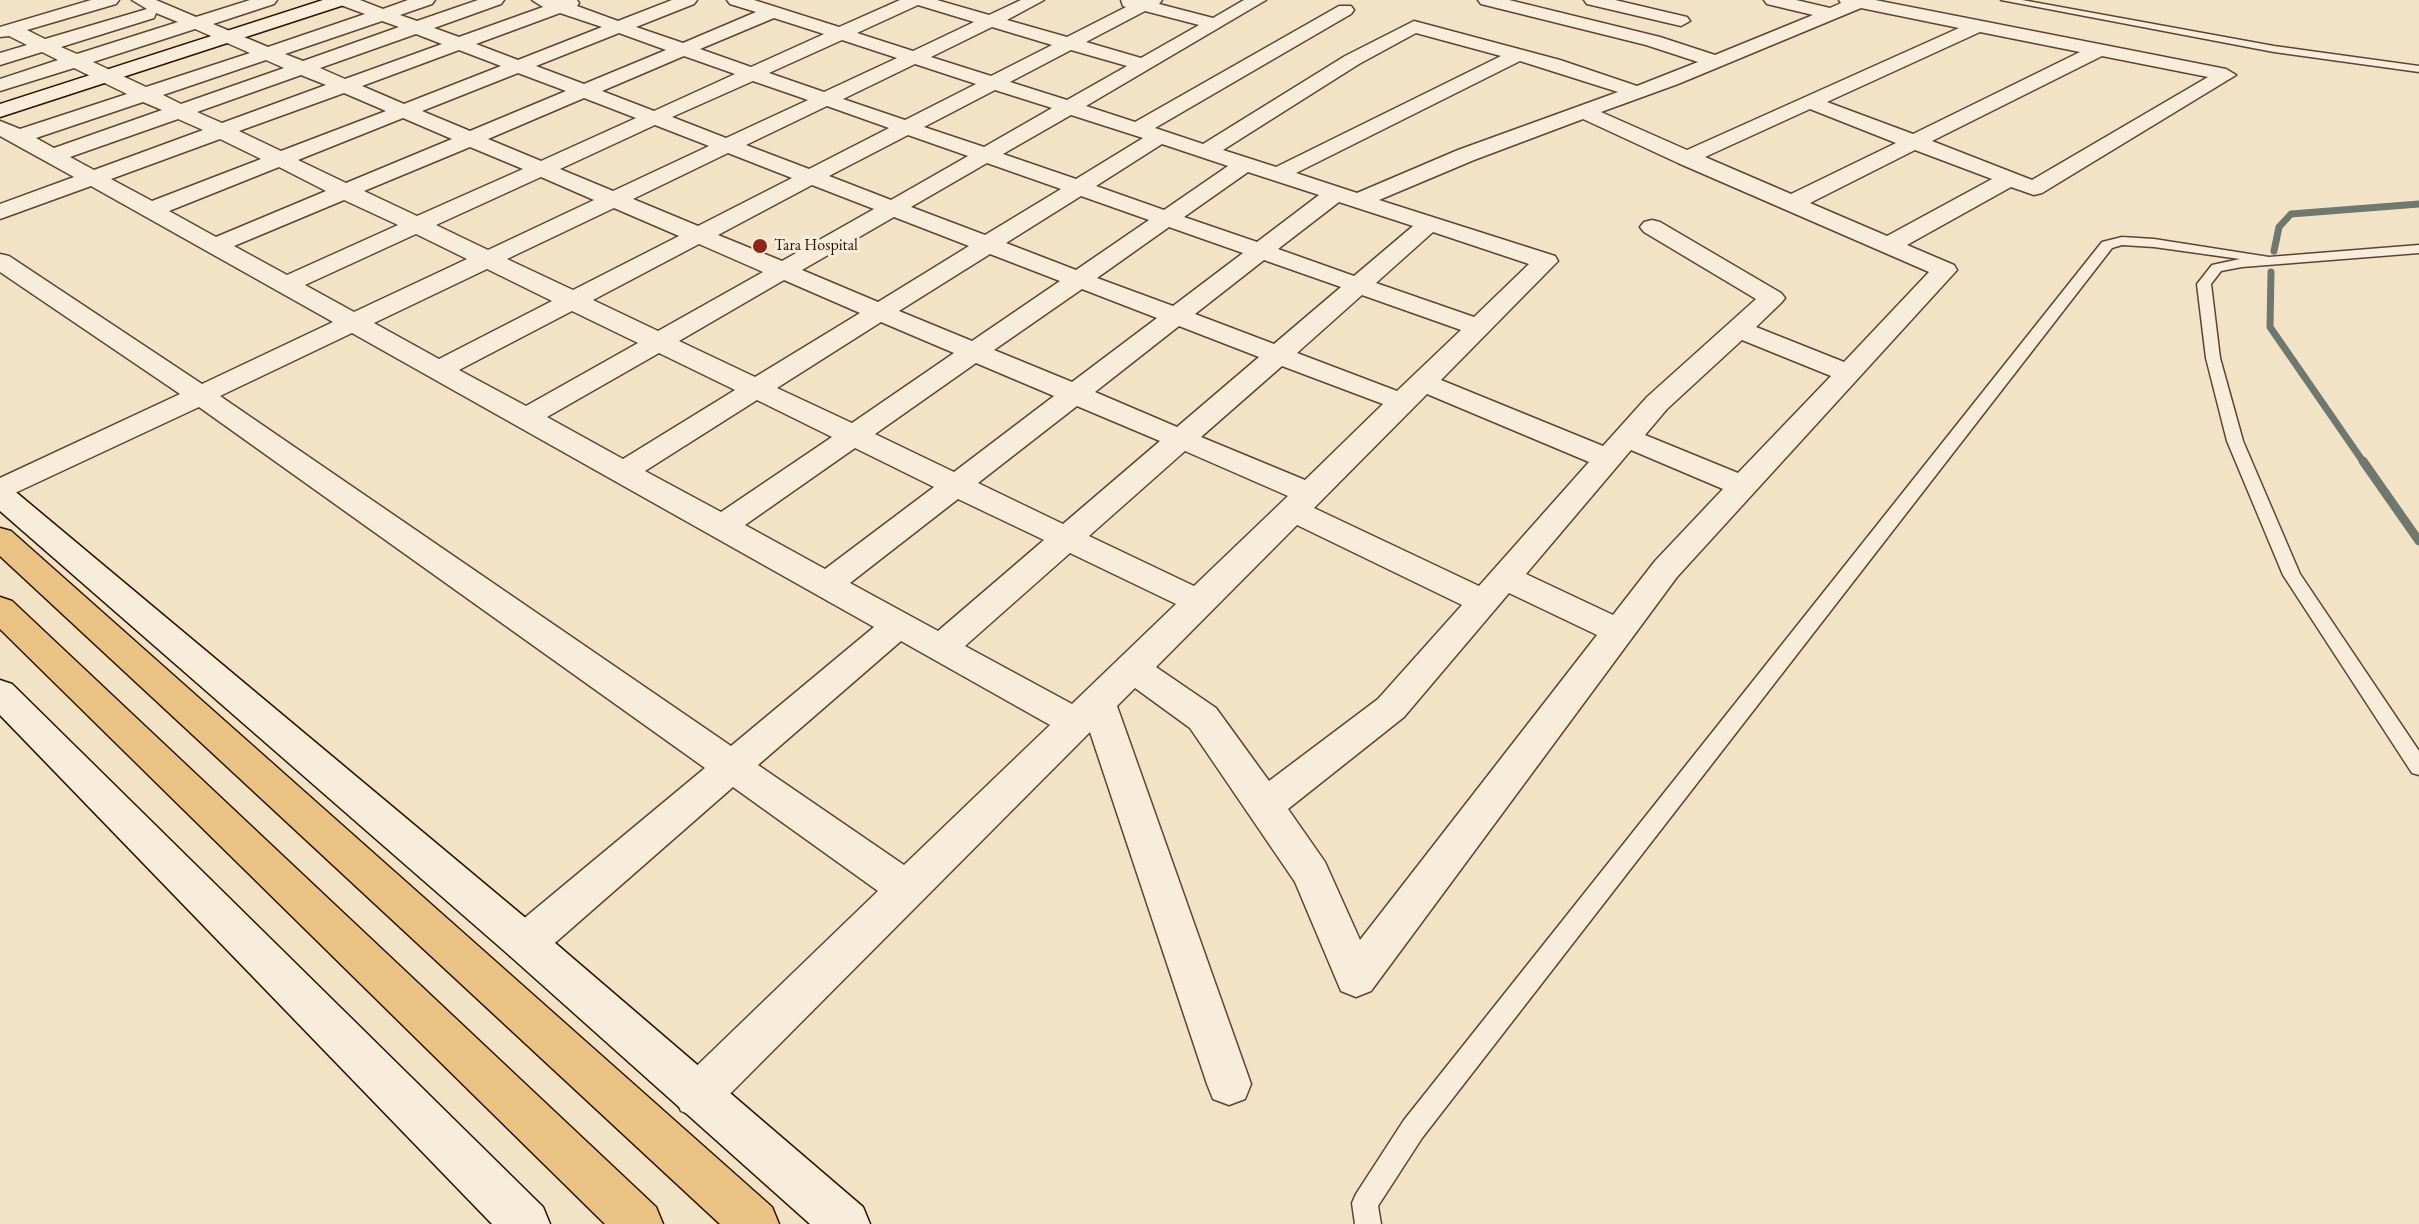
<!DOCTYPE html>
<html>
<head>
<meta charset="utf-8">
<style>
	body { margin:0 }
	canvas { display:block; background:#f3e3c6 }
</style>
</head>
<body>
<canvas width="2419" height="1224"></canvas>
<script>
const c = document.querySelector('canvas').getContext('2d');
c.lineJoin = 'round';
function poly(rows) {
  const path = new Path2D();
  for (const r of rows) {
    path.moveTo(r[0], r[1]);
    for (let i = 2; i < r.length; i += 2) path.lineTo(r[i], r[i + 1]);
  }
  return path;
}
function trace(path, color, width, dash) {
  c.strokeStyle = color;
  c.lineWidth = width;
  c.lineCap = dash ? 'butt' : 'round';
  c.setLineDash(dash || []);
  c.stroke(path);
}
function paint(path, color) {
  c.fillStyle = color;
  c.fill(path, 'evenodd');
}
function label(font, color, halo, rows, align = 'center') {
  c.font = font + ' "EB Garamond",serif';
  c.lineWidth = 6;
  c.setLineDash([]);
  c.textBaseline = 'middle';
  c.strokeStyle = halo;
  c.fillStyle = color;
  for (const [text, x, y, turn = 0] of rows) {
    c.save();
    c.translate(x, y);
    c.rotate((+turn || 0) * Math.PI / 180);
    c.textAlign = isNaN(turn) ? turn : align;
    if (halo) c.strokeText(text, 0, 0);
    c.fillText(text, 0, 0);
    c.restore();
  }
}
const streamFar1 = poly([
	[2274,251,2279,227,2291,214,2419,204],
	[2271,272,2270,327,2364,463]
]);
const stream = poly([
	[2363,461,2419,541]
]);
const lane = poly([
	[2001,0,2022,0,2274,46,2419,66,2419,72,2274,52,2001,0],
	[2122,237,2154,239,2269,257,2419,245,2419,253,2242,267,2221,271,2211,284,2220,358,2243,441,2300,574,2419,751,2419,775,2412,773,2283,575,2227,441,2206,358,2197,284,2212,265,2240,259,2154,247,2122,245,2112,248,1422,1138,1378,1206,1381,1224,1355,1224,1352,1203,1356,1194,1404,1120,2102,242,2122,237]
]);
const street = poly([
	[91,0,119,0,116,4,27,30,45,39,147,9,132,0,156,0,196,17,250,0,277,0,274,4,213,24,268,47,365,14,338,4,335,0,360,0,383,9,408,0,435,0,432,4,400,15,417,21,478,0,504,0,501,4,434,28,459,37,543,7,532,0,577,0,579,3,577,6,618,21,672,0,697,0,694,4,636,27,683,43,756,12,730,4,727,0,754,0,839,27,900,0,937,0,989,15,1021,0,1044,0,1007,20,1067,37,1126,7,1123,6,1121,0,1162,0,1159,4,1213,18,1244,0,1266,0,1086,106,1135,122,1339,6,1351,6,1354,10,1351,14,1155,128,1203,144,1345,56,1414,21,1560,60,1637,86,1698,62,1646,45,1481,4,1478,0,1509,0,1660,37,1715,55,1813,15,1767,4,1764,0,1796,0,1830,8,1841,3,1839,0,1875,0,2226,69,2236,75,2042,193,2034,195,2011,187,1907,245,1954,265,1957,270,1677,577,1371,991,1356,997,1341,991,1295,882,1190,728,1135,688,1117,706,1251,1084,1245,1099,1229,1105,1213,1099,1207,1084,1090,732,713,1111,697,1118,681,1111,674,1096,681,1081,878,891,733,787,540,956,525,961,510,956,504,943,510,930,705,768,199,407,0,500,0,478,180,394,0,272,0,254,9,256,202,384,333,322,91,186,0,219,0,204,74,177,0,136,0,121,20,129,127,94,74,68,0,91,0,79,58,60,42,52,0,65,0,53,27,45,9,36,0,37,0,27,91,0],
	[918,5,974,22,913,51,857,33,918,5],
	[1861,8,1959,28,1687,150,1601,112,1678,84,1861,8],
	[1145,11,1199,25,1141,58,1086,42,1145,11],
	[156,13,178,22,77,54,61,47,154,18,156,13],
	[560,13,602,27,518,60,476,44,560,13],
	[774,18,824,34,751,67,700,49,774,18],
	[382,21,399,27,303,61,285,54,382,21],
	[992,27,1052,45,991,76,931,57,992,27],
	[195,29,250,53,146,87,93,62,195,29],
	[1980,32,2080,52,1913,134,1827,102,1980,32],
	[619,33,666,50,584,84,536,66,619,33],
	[1416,33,1501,56,1276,167,1223,150,1359,64,1416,33],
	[416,34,442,44,345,79,320,68,416,34],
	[842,40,897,58,824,92,769,73,842,40],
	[459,50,501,66,404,104,362,86,459,50],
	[1071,50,1127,66,1067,100,1010,82,1071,50],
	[684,56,735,74,654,111,602,91,684,56],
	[2102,56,2208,77,2032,180,1932,141,2102,56],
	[266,60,284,68,181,104,163,95,266,60],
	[1520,61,1618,92,1458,150,1357,193,1296,173,1520,61],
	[915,64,976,84,905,120,843,99,915,64],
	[518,73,566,91,470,131,422,111,518,73],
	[301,75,326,85,222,123,197,112,301,75],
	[753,81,808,100,726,138,672,117,753,81],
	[995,90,1052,108,984,147,924,127,995,90],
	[344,93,386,111,281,151,239,131,344,93],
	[584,98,636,118,541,161,488,139,584,98],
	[143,102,162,110,54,148,36,138,143,102],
	[827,106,889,128,809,169,746,145,827,106],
	[1810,109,1896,143,1791,194,1705,157,1810,109],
	[1071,115,1143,138,1076,179,1003,154,1071,115],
	[403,118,452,139,346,183,298,160,403,118],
	[178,119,203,130,94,170,70,157,178,119],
	[1583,119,1678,163,1929,272,1844,362,1756,327,1781,303,1785,298,1781,293,1660,222,1652,220,1644,222,1640,227,1644,232,1756,299,1647,397,1603,446,1441,380,1558,261,1555,256,1379,200,1474,160,1583,119],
	[655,125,709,146,613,191,560,169,655,125],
	[908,135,968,156,891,200,829,176,908,135],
	[220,139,261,159,152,201,111,179,220,139],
	[1162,144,1228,166,1164,210,1096,186,1162,144],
	[470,147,523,169,417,216,364,191,470,147],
	[1915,150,1992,179,1887,236,1810,203,1915,150],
	[728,153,792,178,698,226,633,199,728,153],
	[987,163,1061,189,985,235,911,207,987,163],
	[279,167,326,191,216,237,169,211,279,167],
	[1248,172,1319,195,1257,242,1184,217,1248,172],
	[541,177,594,200,488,250,436,225,541,177],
	[812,185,874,209,782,261,718,235,812,185],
	[1081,196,1149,220,1076,270,1006,243,1081,196],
	[344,200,398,225,287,275,234,246,344,200],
	[1339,202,1413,226,1354,276,1278,249,1339,202],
	[614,208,679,236,573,290,507,259,614,208],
	[894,217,969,246,878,302,802,270,894,217],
	[1169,227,1243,253,1173,306,1097,278,1169,227],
	[1433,232,1529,264,1474,317,1376,283,1433,232],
	[416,234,467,259,354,312,305,285,416,234],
	[699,244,763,272,658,331,593,300,699,244],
	[990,254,1060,281,972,341,899,311,990,254],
	[1264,260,1341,287,1274,344,1195,314,1264,260],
	[487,269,552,301,439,359,374,323,487,269],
	[784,280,860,313,755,377,679,341,784,280],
	[1082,289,1157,318,1072,382,994,350,1082,289],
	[1362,295,1461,330,1397,391,1297,353,1362,295],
	[572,311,638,343,526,406,459,370,572,311],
	[881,322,954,353,852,423,777,388,881,322],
	[1179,326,1259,357,1177,427,1095,392,1179,326],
	[352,333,874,627,731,746,220,396,352,333],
	[1742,340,1831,376,1738,473,1645,435,1667,409,1742,340],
	[659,353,735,390,623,459,547,417,659,353],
	[976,363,1054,396,954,472,875,434,976,363],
	[1282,366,1383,404,1305,480,1201,437,1282,366],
	[1427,394,1589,462,1479,586,1314,508,1427,394],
	[757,400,832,437,721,512,645,471,757,400],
	[1077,406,1160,441,1063,524,978,483,1077,406],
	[855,448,934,487,825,569,745,525,855,448],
	[1631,450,1723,489,1655,561,1613,615,1526,574,1631,450],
	[1185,451,1288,496,1194,586,1089,536,1185,451],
	[958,499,1044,540,938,631,850,583,958,499],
	[1297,525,1462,605,1378,699,1269,781,1216,708,1156,667,1297,525],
	[1070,553,1176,604,1072,704,965,646,1070,553],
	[1509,593,1597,635,1360,940,1325,862,1288,809,1404,717,1509,593],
	[901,641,1050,725,904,865,758,765,901,641],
	[1584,0,1615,0,1687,17,1690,21,1681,26,1587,4,1584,0]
]);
const secondary = poly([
	[323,0,350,0,347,4,0,117,0,104,323,0],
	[0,485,11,488,540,930,863,1207,870,1224,810,1224,510,956,0,511,0,485],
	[0,680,12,684,543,1207,550,1224,492,1224,0,715,0,680]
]);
const highway = poly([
	[0,528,11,531,772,1207,779,1224,720,1224,0,556,0,528],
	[0,597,12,601,656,1207,663,1224,605,1224,0,629,0,597]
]);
const markers = [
	[760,246,8,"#8f2418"]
];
const farPoinames = [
	["Tara Hospital",774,246]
];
trace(streamFar1, '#6e786f', 7);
trace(stream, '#6e786f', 9);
trace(lane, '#5d4432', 3);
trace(street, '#5d4432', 3);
trace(secondary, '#2b0f01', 3);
trace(highway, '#2b0f01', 3);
paint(lane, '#f7edda');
paint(street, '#f7edda');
paint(secondary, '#f7edda');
paint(highway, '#eac283');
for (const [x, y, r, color] of markers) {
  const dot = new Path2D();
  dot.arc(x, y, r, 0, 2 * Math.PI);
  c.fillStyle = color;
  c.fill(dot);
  trace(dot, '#f7edda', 2);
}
label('16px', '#2b0f01', '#f7edda', farPoinames, 'left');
</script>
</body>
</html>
